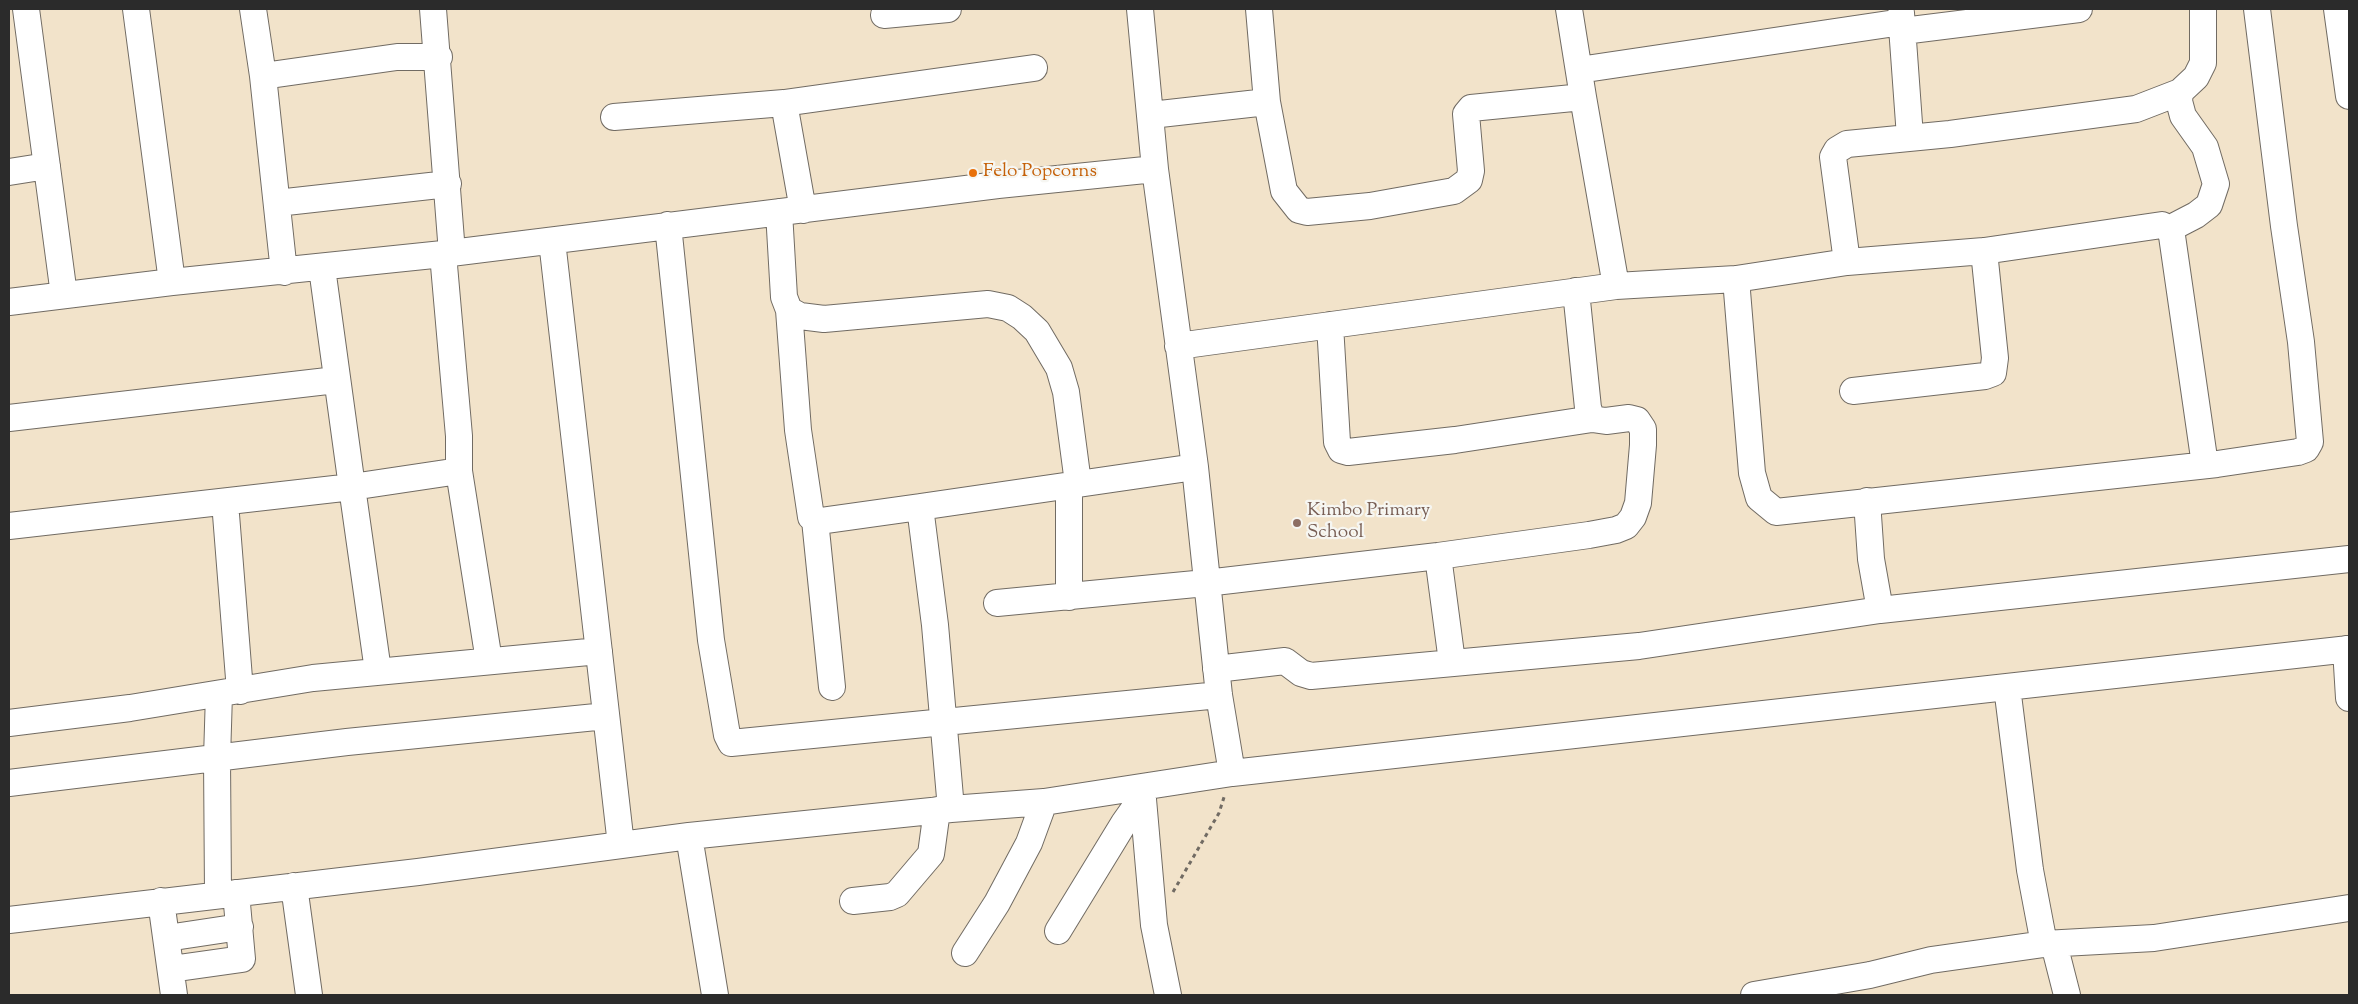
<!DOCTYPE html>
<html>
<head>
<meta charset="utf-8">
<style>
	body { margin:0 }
	#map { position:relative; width:2358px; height:1004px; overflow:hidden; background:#f2e3ca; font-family:"Sorts Mill Goudy",serif }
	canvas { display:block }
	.frame { position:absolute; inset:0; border:10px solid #2b2b2b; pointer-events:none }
</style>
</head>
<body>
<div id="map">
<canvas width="2358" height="1004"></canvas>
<div class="frame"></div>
</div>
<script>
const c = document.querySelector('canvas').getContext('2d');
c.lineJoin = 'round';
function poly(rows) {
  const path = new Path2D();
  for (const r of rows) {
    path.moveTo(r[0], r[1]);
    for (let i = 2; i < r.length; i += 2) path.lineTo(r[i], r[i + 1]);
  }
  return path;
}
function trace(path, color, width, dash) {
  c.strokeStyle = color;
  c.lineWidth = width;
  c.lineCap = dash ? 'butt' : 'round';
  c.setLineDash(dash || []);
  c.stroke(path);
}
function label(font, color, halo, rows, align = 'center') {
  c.font = font + ' "Sorts Mill Goudy",serif';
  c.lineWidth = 4.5;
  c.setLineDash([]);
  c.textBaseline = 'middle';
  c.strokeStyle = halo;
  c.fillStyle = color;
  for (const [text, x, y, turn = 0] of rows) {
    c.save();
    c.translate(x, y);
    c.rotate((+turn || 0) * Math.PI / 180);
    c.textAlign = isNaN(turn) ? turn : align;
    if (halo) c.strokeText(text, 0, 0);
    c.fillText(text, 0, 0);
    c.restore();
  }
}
const path = poly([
	[1173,892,1219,813,1225,794]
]);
const minor = poly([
	[26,9,64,295],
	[136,9,172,282],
	[253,9,263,76,284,272],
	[433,9,452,253],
	[1140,9,1155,169,1195,467,1219,695,1232,773],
	[1259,9,1267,102,1284,191,1299,210,1307,212,1370,206,1454,191,1469,180,1471,171,1466,114,1471,108,1583,97,1569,9],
	[2337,9,2349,96],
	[1901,13,1910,137],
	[884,15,948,9],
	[1903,31,2079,9],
	[1579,70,1902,22],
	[263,76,397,57,439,57],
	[1583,97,1616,286],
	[784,103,803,210],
	[1151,115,1267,102],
	[614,117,784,103,1034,68],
	[9,172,47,166],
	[277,203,448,184],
	[779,212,784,297,789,310,800,316,824,319,988,304,1008,308,1022,317,1037,331,1059,368,1066,392,1078,483],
	[668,225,711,640,727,735,731,743,1219,695],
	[2169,229,2196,215,2209,205,2216,184,2205,147,2183,116,2179,101,2180,92,2196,77,2203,63,2203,9],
	[552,241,621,845],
	[443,254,459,436,459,471],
	[1847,262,1833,157,1837,150,1847,144,1950,134,2136,109,2180,92],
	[322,268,352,487,459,471,489,661],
	[1736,279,1752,473,1759,498,1776,512,2217,464,2298,452,2306,449,2310,442,2301,342,2284,226,2257,9],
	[9,302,172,282,443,254,998,185,1155,169],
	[789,310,798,430,811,517,820,521,920,507,935,625,951,809],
	[1330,325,1337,442,1341,450,1348,452,1455,440,1592,419],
	[1178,346,1616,286,1736,279,1847,262,1984,251,2162,225,2169,229,2172,236,2205,465],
	[1853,391,1985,376,1993,373,1995,358,1984,251],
	[9,418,336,380],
	[1069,485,1069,597],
	[1867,501,1871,559,1880,610],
	[225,502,240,691],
	[920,507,1195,467],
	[815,520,832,687],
	[9,526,352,487,378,671],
	[1438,556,1452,662],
	[997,603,1206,583,1438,556,1589,535,1616,530,1626,526,1633,517,1638,503,1643,445,1643,429,1637,420,1629,418,1606,421,1592,419,1588,408,1576,291],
	[2346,649,2349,698],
	[1216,669,1285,661,1301,673,1311,676,1639,646,1880,610,2349,559],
	[2007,687,2030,870,2044,944],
	[9,723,130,708,313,678,599,651],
	[9,783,347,742,606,716],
	[1142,788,1154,925,1168,995],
	[689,836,715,995],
	[294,886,309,995],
	[218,894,217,758,219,694],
	[161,901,174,995],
	[853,901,890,897,897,894,931,854,937,810],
	[9,920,418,872,689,836,951,809,1044,802,1232,773,2349,649],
	[1058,931,1124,823,1136,806,1143,800],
	[167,938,240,927],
	[2054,944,2067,995],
	[965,953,997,903,1029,843,1044,802],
	[171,969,242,959,236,893],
	[1754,995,1870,975,1931,960,2044,944,2154,938,2349,908]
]);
const markers = [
	[973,173,5,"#e8710a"],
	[1297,523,5,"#8d6e63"]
];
const foodNames = [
	["Felo Popcorns",983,173]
];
const educationNames = [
	["Kimbo Primary",1307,512],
	["School",1307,534]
];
trace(minor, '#716b63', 28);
trace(path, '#716b63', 3, [4, 4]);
trace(minor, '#fff', 26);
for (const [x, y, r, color] of markers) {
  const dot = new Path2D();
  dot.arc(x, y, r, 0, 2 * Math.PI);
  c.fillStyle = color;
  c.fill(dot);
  trace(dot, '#f6f6f2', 2);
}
label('19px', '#c56008', '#f6f6f2', foodNames, 'left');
label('19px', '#785e54', '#f6f6f2', educationNames, 'left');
</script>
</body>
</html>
